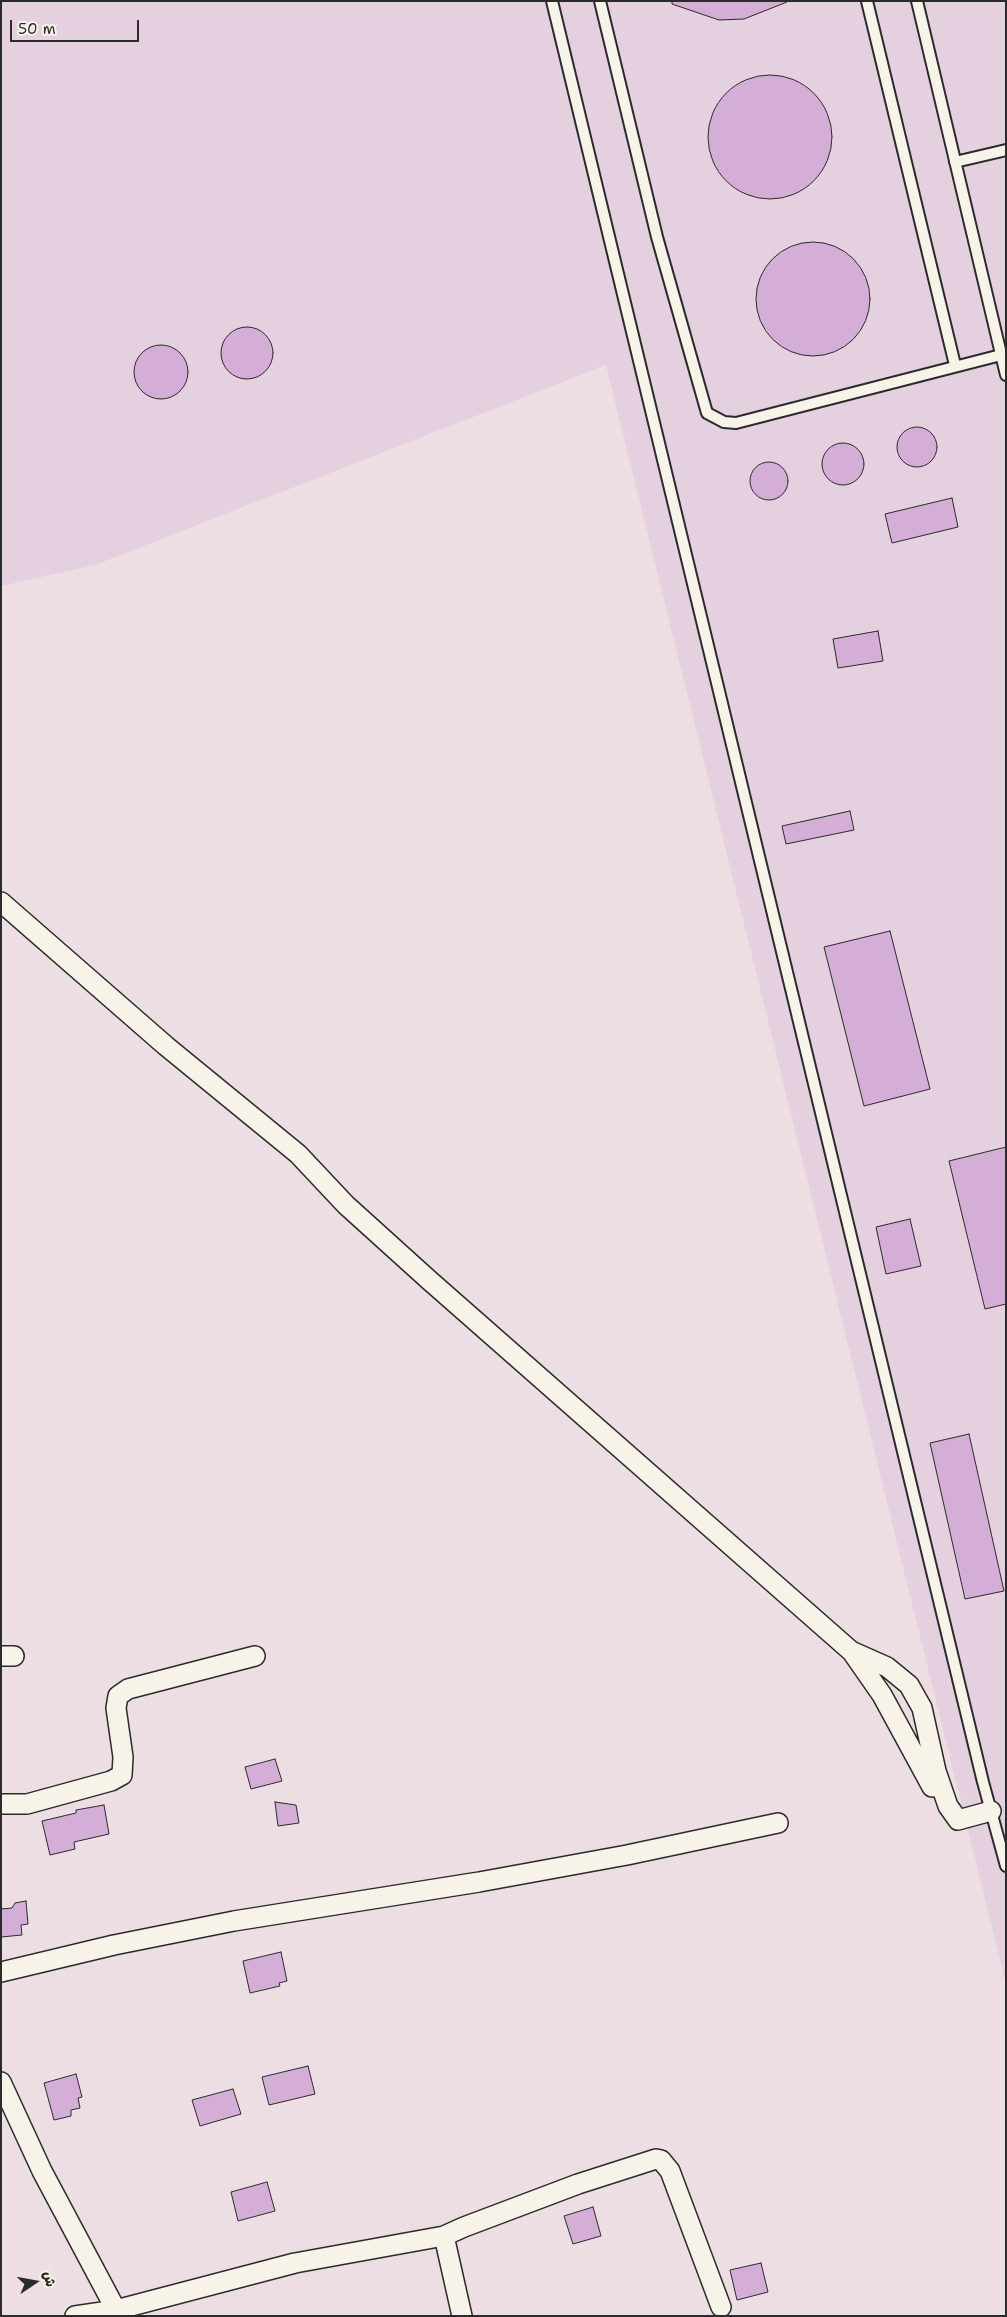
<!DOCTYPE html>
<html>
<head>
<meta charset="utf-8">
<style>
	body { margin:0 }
	#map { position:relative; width:1007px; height:2317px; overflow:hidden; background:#ecdee3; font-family:"Shantell Sans","Playpen Sans Arabic",sans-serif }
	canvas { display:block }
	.frame { position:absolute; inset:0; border:2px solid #2b2b2b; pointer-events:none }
	.north { position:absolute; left:10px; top:2257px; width:50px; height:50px; -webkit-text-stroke:4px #f7f3e8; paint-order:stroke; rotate:78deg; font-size:14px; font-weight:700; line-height:20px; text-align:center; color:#2b2b2b }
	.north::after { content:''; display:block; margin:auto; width:18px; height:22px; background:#2b2b2b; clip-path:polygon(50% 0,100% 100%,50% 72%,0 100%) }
	.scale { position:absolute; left:10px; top:20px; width:129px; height:22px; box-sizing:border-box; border:2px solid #2b2b2b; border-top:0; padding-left:6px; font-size:15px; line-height:18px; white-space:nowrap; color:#2b2b2b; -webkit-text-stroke:4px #f7f3e8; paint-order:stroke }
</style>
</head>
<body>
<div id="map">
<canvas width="1007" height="2317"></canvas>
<div class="frame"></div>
<div class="north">ش</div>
<div class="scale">50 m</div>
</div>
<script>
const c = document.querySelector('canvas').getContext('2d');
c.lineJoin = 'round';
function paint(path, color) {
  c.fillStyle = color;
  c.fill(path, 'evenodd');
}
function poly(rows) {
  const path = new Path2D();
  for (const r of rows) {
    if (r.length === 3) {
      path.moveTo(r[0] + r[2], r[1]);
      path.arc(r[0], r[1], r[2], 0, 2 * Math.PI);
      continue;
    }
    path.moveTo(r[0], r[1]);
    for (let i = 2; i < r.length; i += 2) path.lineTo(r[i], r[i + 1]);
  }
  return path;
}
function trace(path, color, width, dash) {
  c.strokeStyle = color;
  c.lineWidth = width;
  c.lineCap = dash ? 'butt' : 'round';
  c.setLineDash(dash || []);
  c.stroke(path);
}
const built = poly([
	[1,1,1006,1,1006,1984,606,365,95,565,1,586]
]);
const building = poly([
	[672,1,787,1,787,2,744,19,719,20,672,4,672,1],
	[770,137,62],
	[813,299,57],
	[247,353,26],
	[161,372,27],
	[917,447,20],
	[843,464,21],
	[769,481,19],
	[952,498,958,527,892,543,885,514,952,498],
	[878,631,883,661,838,668,833,639,878,631],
	[850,811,854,830,786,844,782,826,850,811],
	[890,931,930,1089,864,1106,824,947,890,931],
	[1006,1147,1006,1304,985,1309,949,1161,1006,1147],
	[910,1219,921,1266,886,1274,876,1227,910,1219],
	[969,1434,1004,1591,965,1599,930,1443,969,1434],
	[275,1759,282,1781,251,1789,245,1767,275,1759],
	[275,1802,296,1805,299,1823,278,1826,275,1802],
	[104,1805,109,1834,74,1842,75,1849,50,1855,42,1821,76,1813,76,1810,104,1805],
	[26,1901,28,1924,21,1925,22,1935,1,1937,1,1909,12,1908,15,1903,26,1901],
	[281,1952,287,1981,279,1983,280,1986,250,1993,243,1961,281,1952],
	[308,2066,315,2094,269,2105,262,2077,308,2066],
	[76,2074,82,2097,78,2098,80,2108,71,2110,71,2116,54,2120,44,2083,76,2074],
	[233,2089,241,2114,200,2126,192,2100,233,2089],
	[267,2182,275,2211,238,2221,231,2192,267,2182],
	[593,2207,601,2236,573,2244,564,2216,593,2207],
	[761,2263,768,2292,737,2300,730,2270,761,2263]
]);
const lane = poly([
	[552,1,983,1782,1006,1866],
	[600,1,657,237,707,413,724,422,736,423,1001,355],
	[867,1,955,365],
	[917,1,1006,375],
	[955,162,1006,150]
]);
const street = poly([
	[1,902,166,1046,298,1154,346,1205,429,1280,851,1651,887,1667,909,1685,922,1708,936,1771,948,1806,958,1820,991,1811],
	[852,1652,882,1695,932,1787],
	[1,1656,14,1656],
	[1,1804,27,1804,111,1781,122,1775,123,1757,116,1708,118,1696,128,1689,255,1656],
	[1,1972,114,1945,234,1921,479,1882,627,1855,778,1823],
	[1,2082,42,2171,116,2310],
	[444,2236,462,2316],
	[75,2316,116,2310,295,2263,444,2236,464,2227,578,2184,656,2159,661,2160,670,2171,721,2307]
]);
paint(built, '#e5d0df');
paint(building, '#d4aed7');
trace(building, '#2b2b2b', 1);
trace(lane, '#2b2b2b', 14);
trace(street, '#2b2b2b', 22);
trace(lane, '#f7f3e8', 10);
trace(street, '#f7f3e8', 19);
</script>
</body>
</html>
